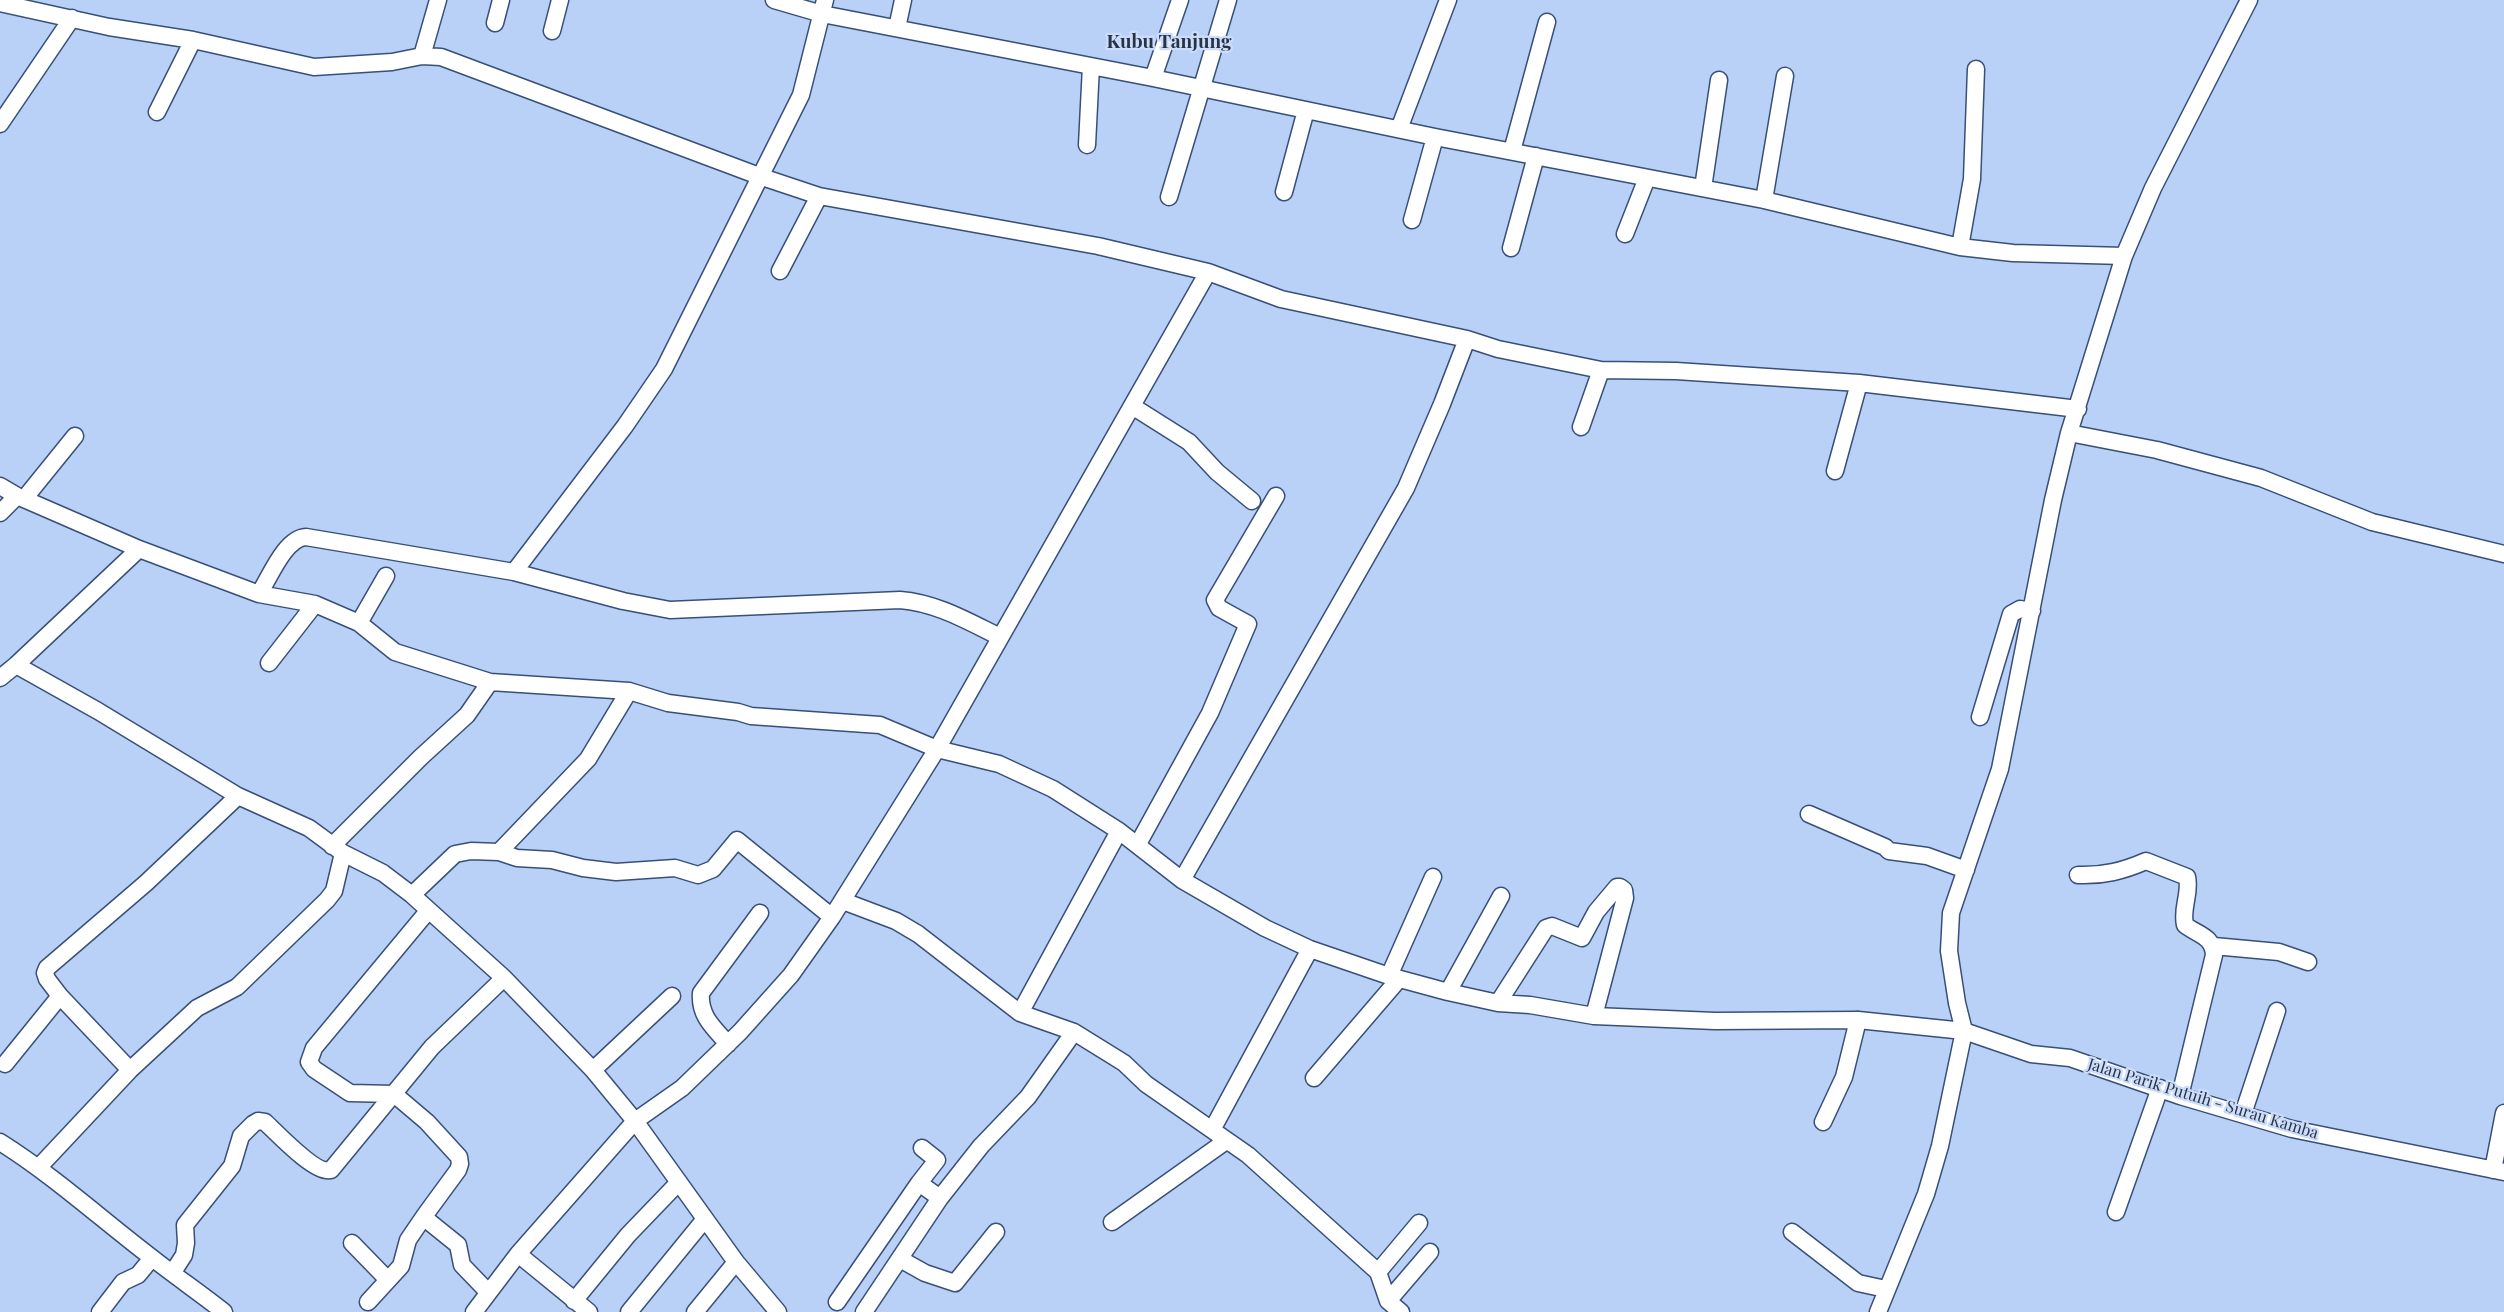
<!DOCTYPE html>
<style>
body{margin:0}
canvas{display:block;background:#b9d0f7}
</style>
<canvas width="2504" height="1312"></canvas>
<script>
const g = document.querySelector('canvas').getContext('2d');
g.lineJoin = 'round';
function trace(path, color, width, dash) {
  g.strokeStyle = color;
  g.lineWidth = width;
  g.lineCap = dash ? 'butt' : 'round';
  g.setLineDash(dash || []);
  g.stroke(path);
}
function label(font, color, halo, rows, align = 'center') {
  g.font = font + ' "Playfair Display",serif';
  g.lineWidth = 4.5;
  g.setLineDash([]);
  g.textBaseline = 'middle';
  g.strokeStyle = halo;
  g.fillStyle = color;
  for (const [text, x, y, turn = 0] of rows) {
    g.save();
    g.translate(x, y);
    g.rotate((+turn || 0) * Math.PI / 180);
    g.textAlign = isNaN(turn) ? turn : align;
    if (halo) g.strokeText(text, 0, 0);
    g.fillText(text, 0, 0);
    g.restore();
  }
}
const minor = new Path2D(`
 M 774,0 L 822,14 L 1153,78 L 1435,137 L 1764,200 L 1960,247 L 2013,253 L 2124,256
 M 0,3 L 109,27 L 193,40 L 314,67 L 392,62 L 422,56 L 441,57 L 759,176 L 819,196 L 1098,246 L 1208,272 L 1281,299 L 1467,339 L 1498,349 L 1601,370 L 1676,371 L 1859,383 L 2078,409
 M 495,23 L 501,0
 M 897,28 L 903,0
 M 552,31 L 560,0
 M 422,56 L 438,0
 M 1153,78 L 1180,0
 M 157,112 L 193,40
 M 0,124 L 72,18
 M 1399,129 L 1448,0
 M 1087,145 L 1091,66
 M 1512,151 L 1547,22
 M 1703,188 L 1719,80
 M 1284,192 L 1306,110
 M 1169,197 L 1228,0
 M 1764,200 L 1785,76
 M 1412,220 L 1435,137
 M 1625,234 L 1647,178
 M 1960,247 L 1972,179 L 1976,69
 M 1511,248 L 1536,156
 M 780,271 L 819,196
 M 1132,406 L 1189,442 L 1217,472 L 1252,501
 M 1581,427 L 1601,370
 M 2069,433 L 2157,450 L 2261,478 L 2372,522 L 2504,554
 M 1835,471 L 1859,383
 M 0,486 L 17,496 L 139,549 L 259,594 L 315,604 L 359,623 L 395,652 L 490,682 L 629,691 L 668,703 L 738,712 L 751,716 L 880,725 L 937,749 L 999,764 L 1053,789 L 1119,831 L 1182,880 L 1265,928 L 1310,949 L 1389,976 L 1448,992 L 1498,1003 L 1530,1005 L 1594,1016 L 1715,1021 L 1858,1020 L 1964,1031 L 2031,1054 L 2070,1058 L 2180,1096 L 2292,1129 L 2504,1172
 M 24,499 L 75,436
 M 0,513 L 17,496
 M 514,572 L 625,426 L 664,369 L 801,95 L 825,0
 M 259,594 C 270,577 285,538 306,537 L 514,572 L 623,601 L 670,610 L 900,600 C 937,603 967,621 1000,637
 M 359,623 L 386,576
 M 269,663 L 315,604
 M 16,665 L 98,711 L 238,796 L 309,828 L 343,853 L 383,873 L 412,895 L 504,978 L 593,1070 L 635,1121 L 736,1262 L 778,1312
 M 0,678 L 16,665 L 139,549
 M 1980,717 L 2011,614 L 2020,609 L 2032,611
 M 1809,814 L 1885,847 L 1889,851 L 1927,856 L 1966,870
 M 1138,844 L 1210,713 L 1248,624 L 1219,608 L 1215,600 L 1276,496
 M 332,846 L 421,757 L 467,715 L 490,682
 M 499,852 L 517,858 L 552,860 L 583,868 L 616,872 L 675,868 L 698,875 L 713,869 L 737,840 L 832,917
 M 2078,875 C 2103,876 2123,871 2146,861 L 2187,877 C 2191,893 2181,908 2185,925 C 2198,935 2213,936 2214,955 L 2180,1096
 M 1182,880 L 1406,488 L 1442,404 L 1467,339
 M 412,895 L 455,854 L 471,851 L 499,852 L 588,759 L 629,691
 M 843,901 L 896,921 L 918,934 L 1020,1013 L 1074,1032 L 1124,1063 L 1146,1084 L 1248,1155 L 1378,1272 L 1388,1301 L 1401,1312
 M 428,911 L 314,1048 L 309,1062 L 314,1069 L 350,1093 L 394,1094 L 427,1122 L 459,1157 L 460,1164 L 458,1170 L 425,1215 L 427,1220 L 458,1245 L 462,1265 L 488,1292
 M 2214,946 L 2279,952 L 2308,962
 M 1389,976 L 1433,877
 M 1448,992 L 1501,896
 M 1498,1003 L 1546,928 L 1552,926 L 1582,938 L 1596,912 L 1617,887 L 1620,887 L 1624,890 L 1625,898 L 1594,1016
 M 1020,1013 L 1119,831
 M 728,1044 C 714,1028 699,1016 701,993 L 760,913
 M 5,1064 L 60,996
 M 130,1070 L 60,996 L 47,979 L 45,973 L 47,968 L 146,883 L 238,796
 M 593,1070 L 672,996
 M 1314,1078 L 1399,979
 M 2243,1114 L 2277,1011
 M 1823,1122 L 1844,1077 L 1858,1020
 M 1212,1130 L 1310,949
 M 0,1142 C 54,1176 100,1218 151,1257 C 175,1276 200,1293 224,1312
 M 39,1167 L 130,1070 L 197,1008 L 237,987 L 327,900 L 334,891 L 343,853
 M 2493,1170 L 2504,1113
 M 919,1183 L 937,1160 L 922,1148
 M 2116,1212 L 2160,1088
 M 1112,1222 L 1226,1141
 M 1792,1232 L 1858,1283 L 1881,1288 L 1886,1292
 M 352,1243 L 388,1280
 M 518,1254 L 589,1312
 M 900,1259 L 925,1273 L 955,1283 L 996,1232
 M 173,1272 L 184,1255 L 186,1243 L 185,1225 L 232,1166 L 241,1136 L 253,1124 L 258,1121 L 265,1122 C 277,1133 316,1175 331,1170 L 432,1047 L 504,978
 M 1378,1272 L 1419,1223
 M 574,1301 L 628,1235 L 679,1182
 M 1388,1301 L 1430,1252
 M 368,1302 L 401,1266 L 408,1240 L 425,1215
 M 837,1302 L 919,1183 L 940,1198
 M 100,1312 L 123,1282 L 138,1275 L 152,1258
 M 474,1312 L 518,1254 L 635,1121 L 682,1088 L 740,1032 L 791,975 L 832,917 L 937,749 L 1208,272
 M 629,1312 L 705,1219
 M 695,1312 L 736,1262
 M 864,1312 L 940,1198 L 981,1146 L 1028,1097 L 1074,1032
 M 1878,1312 L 1926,1194 L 1940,1146 L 1964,1031 L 1957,1003 L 1949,951 L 1951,913 L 2000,769 L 2053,500 L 2069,433 L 2124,256 L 2153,188 L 2249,0`);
trace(minor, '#384f79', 19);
trace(minor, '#fff', 16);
label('16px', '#283346', '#ccddfb', [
 ["Jalan Parik Putuih - Surau Kamba",2203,1099,17]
]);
label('bold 19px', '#283346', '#ccddfb', [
 ["Kubu Tanjung",1169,42]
]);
</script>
